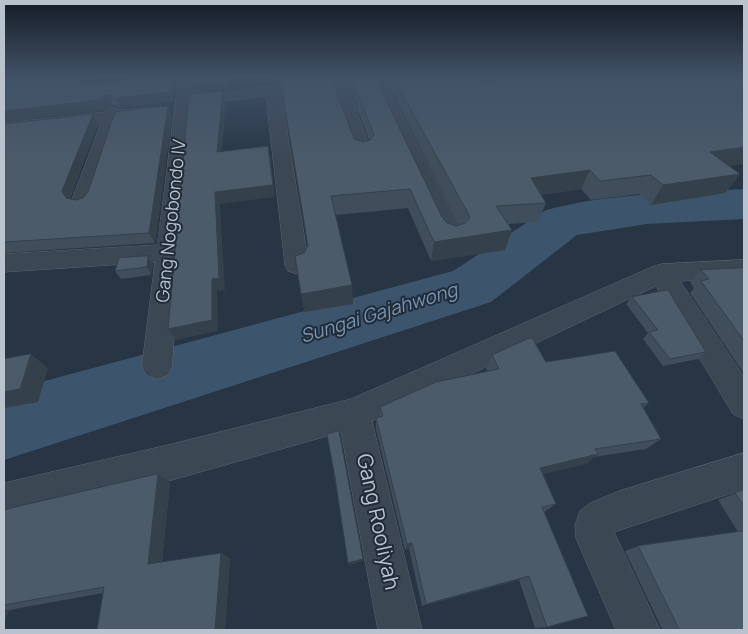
<!DOCTYPE html>
<style>
body{margin:0}
#map{position:relative;width:748px;height:634px;overflow:hidden;background:#273544;font-family:Manrope,sans-serif}
canvas{display:block}
.frame{position:absolute;inset:0;border:5px solid #b9c2cd;pointer-events:none}
</style>
<div id="map">
<canvas width="748" height="634"></canvas>
<div class="frame"></div>
</div>
<script>
const g = document.querySelector('canvas').getContext('2d');
g.lineJoin = 'round';
function fill(path, color) {
  g.fillStyle = color;
  g.fill(path, 'evenodd');
}
function trace(path, color, width, dash) {
  g.strokeStyle = color;
  g.lineWidth = width;
  g.lineCap = dash ? 'butt' : 'round';
  g.setLineDash(dash || []);
  g.stroke(path);
}
function label(font, color, halo, rows, align = 'center') {
  g.font = font + ' Manrope,sans-serif';
  g.lineWidth = 4;
  g.setLineDash([]);
  g.textBaseline = 'middle';
  g.strokeStyle = halo;
  g.fillStyle = color;
  for (const [text, x, y, turn = 0] of rows) {
    g.save();
    g.translate(x, y);
    g.rotate((+turn || 0) * Math.PI / 180);
    g.textAlign = isNaN(turn) ? turn : align;
    if (halo) g.strokeText(text, 0, 0);
    g.fillText(text, 0, 0);
    g.restore();
  }
}
fill(new Path2D(`
 M 744,189 L 744,219 L 647,224 L 577,235 L 491,302 L 4,460 L 4,392 L 453,271 L 546,210 C 610,193 678,193 744,189 Z`), '#3d546d');
const minor = new Path2D(`
 M 179,77 L 193,77 L 192,96 L 329,79 L 329,77 L 351,79 L 354,82 L 347,86 L 372,153 L 370,157 L 363,159 L 356,157 L 354,153 L 332,88 L 281,94 L 309,265 L 306,271 L 297,274 L 288,271 L 285,265 L 266,96 L 191,105 L 172,366 L 168,375 L 157,379 L 146,375 L 142,366 L 155,262 L 4,272 L 4,254 L 157,245 Z
 M 368,77 L 382,77 L 464,235 L 460,240 L 452,243 L 444,240 L 440,235 Z
 M 113,107 L 120,110 L 152,107 L 158,108 L 160,112 L 158,116 L 119,121 L 93,202 L 90,207 L 82,209 L 74,207 L 71,202 L 101,123 L 4,133 L 4,123 L 105,112 L 107,108 Z
 M 744,260 L 744,278 L 680,281 L 744,377 L 744,419 L 733,414 L 656,286 L 372,421 L 422,630 L 378,630 L 341,432 L 172,480 L 4,520 L 4,483 L 172,444 L 351,399 L 652,267 L 661,264 Z
 M 744,453 L 744,489 L 614,532 L 660,630 L 616,630 L 576,538 L 575,525 L 580,511 L 590,503 L 622,490 Z`);
trace(minor, '#5a6571', 1);
fill(minor, '#3c4754');
fill(new Path2D(`
 M 4,77 L 90,80 L 84,84 L 160,77 L 173,77 L 176,85 L 173,102 L 120,108 L 113,105 L 107,106 L 104,110 L 4,122 Z
 M 272,77 L 331,77 L 354,139 L 363,142 L 369,140 L 349,87 L 349,77 L 344,77 L 375,77 L 442,217 L 447,223 L 456,226 L 459,224 L 384,77 L 744,77 L 729,166 L 740,174 L 725,193 L 651,205 L 639,194 L 591,200 L 581,189 L 541,195 L 546,203 L 538,222 L 508,224 L 505,250 L 431,261 L 408,208 L 336,215 L 353,304 L 304,312 L 304,253 L 308,246 L 281,83 L 273,84 Z
 M 93,114 L 98,124 L 70,199 L 75,200 L 83,198 L 172,116 L 155,243 L 4,253 L 4,124 Z
 M 153,264 L 151,275 L 121,279 L 115,271 Z
 M 744,268 L 744,374 L 690,293 L 694,288 L 690,282 L 701,270 Z
 M 632,297 L 706,352 L 698,359 L 663,366 L 643,339 L 648,333 L 626,304 Z
 M 492,355 L 546,362 L 649,403 L 643,408 L 661,439 L 646,449 L 594,457 L 586,464 L 543,474 L 556,504 L 544,512 L 547,627 L 535,628 L 519,580 L 422,606 L 409,549 L 405,550 L 376,429 L 376,418 L 380,417 L 380,407 L 488,371 L 486,369 Z
 M 170,483 L 162,562 L 230,558 L 225,630 L 97,630 L 103,593 L 9,610 L 4,622 L 4,510 Z
 M 744,490 L 744,630 L 661,630 L 662,629 L 625,551 L 638,546 L 738,532 L 718,500 Z`), '#404e5b');
fill(new Path2D(`
 M 75,77 L 132,77 L 90,80 L 80,87 Z
 M 173,77 L 176,85 L 173,102 L 120,108 L 116,98 Z
 M 225,77 L 228,77 L 227,89 L 194,93 L 191,83 Z
 M 272,77 L 328,77 L 273,84 Z
 M 223,91 L 226,103 L 221,164 L 217,152 Z
 M 108,95 L 113,105 L 107,106 L 104,110 L 4,122 L 4,111 Z
 M 168,106 L 172,116 L 155,243 L 149,233 Z
 M 93,114 L 98,124 L 69,201 L 66,198 L 62,191 Z
 M 268,146 L 271,158 L 275,197 L 220,204 L 225,290 L 217,291 L 218,331 L 176,340 L 168,329 L 215,192 Z
 M 744,147 L 744,164 L 697,171 L 710,152 Z
 M 590,170 L 581,189 L 524,197 L 531,178 Z
 M 740,174 L 725,193 L 651,205 L 663,185 Z
 M 512,230 L 505,250 L 431,261 L 434,242 Z
 M 148,256 L 153,264 L 151,275 L 147,267 Z
 M 352,285 L 353,304 L 304,312 L 301,294 Z
 M 31,354 L 48,368 L 38,402 L 4,408 L 4,392 Z
 M 598,454 L 586,464 L 530,477 L 540,468 Z
 M 158,474 L 170,483 L 161,568 L 148,564 Z
 M 412,543 L 409,549 L 405,550 L 407,544 Z
 M 221,553 L 230,558 L 225,630 L 215,630 Z
 M 363,559 L 363,561 L 349,565 L 348,563 Z
 M 529,576 L 519,580 L 422,606 L 426,604 Z
 M 4,609 L 9,610 L 4,622 Z`), '#34404a');
const building = new Path2D(`
 M 4,77 L 76,77 L 75,77 L 79,82 L 85,84 L 160,77 L 172,77 L 170,92 L 116,98 L 108,95 L 102,96 L 99,100 L 4,111 Z
 M 191,77 L 225,77 L 224,79 L 191,83 Z
 M 293,77 L 331,77 L 354,139 L 363,142 L 370,140 L 374,134 L 351,77 L 375,77 L 442,217 L 447,223 L 456,226 L 465,223 L 470,217 L 393,77 L 478,77 L 483,83 L 493,83 L 496,80 L 494,77 L 744,77 L 744,147 L 710,152 L 740,174 L 663,185 L 651,175 L 600,181 L 590,170 L 531,178 L 546,203 L 496,206 L 512,230 L 434,242 L 410,189 L 331,196 L 352,285 L 301,294 L 295,256 L 304,253 L 308,246 L 280,78 Z
 M 223,91 L 217,152 L 268,146 L 273,185 L 215,192 L 219,278 L 212,279 L 212,320 L 168,329 L 189,95 Z
 M 168,106 L 149,233 L 4,242 L 4,124 L 93,114 L 62,191 L 66,198 L 75,200 L 83,198 L 88,192 L 115,112 Z
 M 148,256 L 147,267 L 115,271 L 119,258 Z
 M 744,268 L 744,341 L 701,281 L 709,279 L 701,270 Z
 M 668,290 L 706,352 L 670,359 L 649,332 L 658,330 L 632,297 Z
 M 532,338 L 546,362 L 615,351 L 649,403 L 641,404 L 661,439 L 595,449 L 598,454 L 540,468 L 556,504 L 542,507 L 588,616 L 547,627 L 529,576 L 426,604 L 412,543 L 407,544 L 376,418 L 383,416 L 380,407 L 436,382 L 499,369 L 492,355 L 527,339 Z
 M 31,354 L 20,389 L 4,392 L 4,359 Z
 M 339,431 L 363,559 L 348,563 L 335,478 L 327,434 Z
 M 158,474 L 148,564 L 221,553 L 215,630 L 97,630 L 104,587 L 4,605 L 4,510 Z
 M 744,490 L 744,506 L 735,493 Z
 M 744,531 L 744,630 L 678,630 L 679,629 L 638,546 Z`);
fill(building, '#4b5b6a');
trace(building, '#34404a', 1);
const sky = g.createLinearGradient(0, 0, 0, 165);
sky.addColorStop(0, '#151d25');
sky.addColorStop(0.47, '#415167');
sky.addColorStop(1, '#41516700');
g.fillStyle = sky;
g.fillRect(0, 0, 748, 165);
label('18px', '#b9c2cd', '#202c39', [
 ["Gang Nogobondo IV",172,221,-84]
]);
label('italic 19px', '#7995b0', '#202c39', [
 ["Sungai Gajahwong",379,314,-17]
]);
label('21px', '#b9c2cd', '#202c39', [
 ["Gang Rooliyah",377,522,78]
]);
</script>
